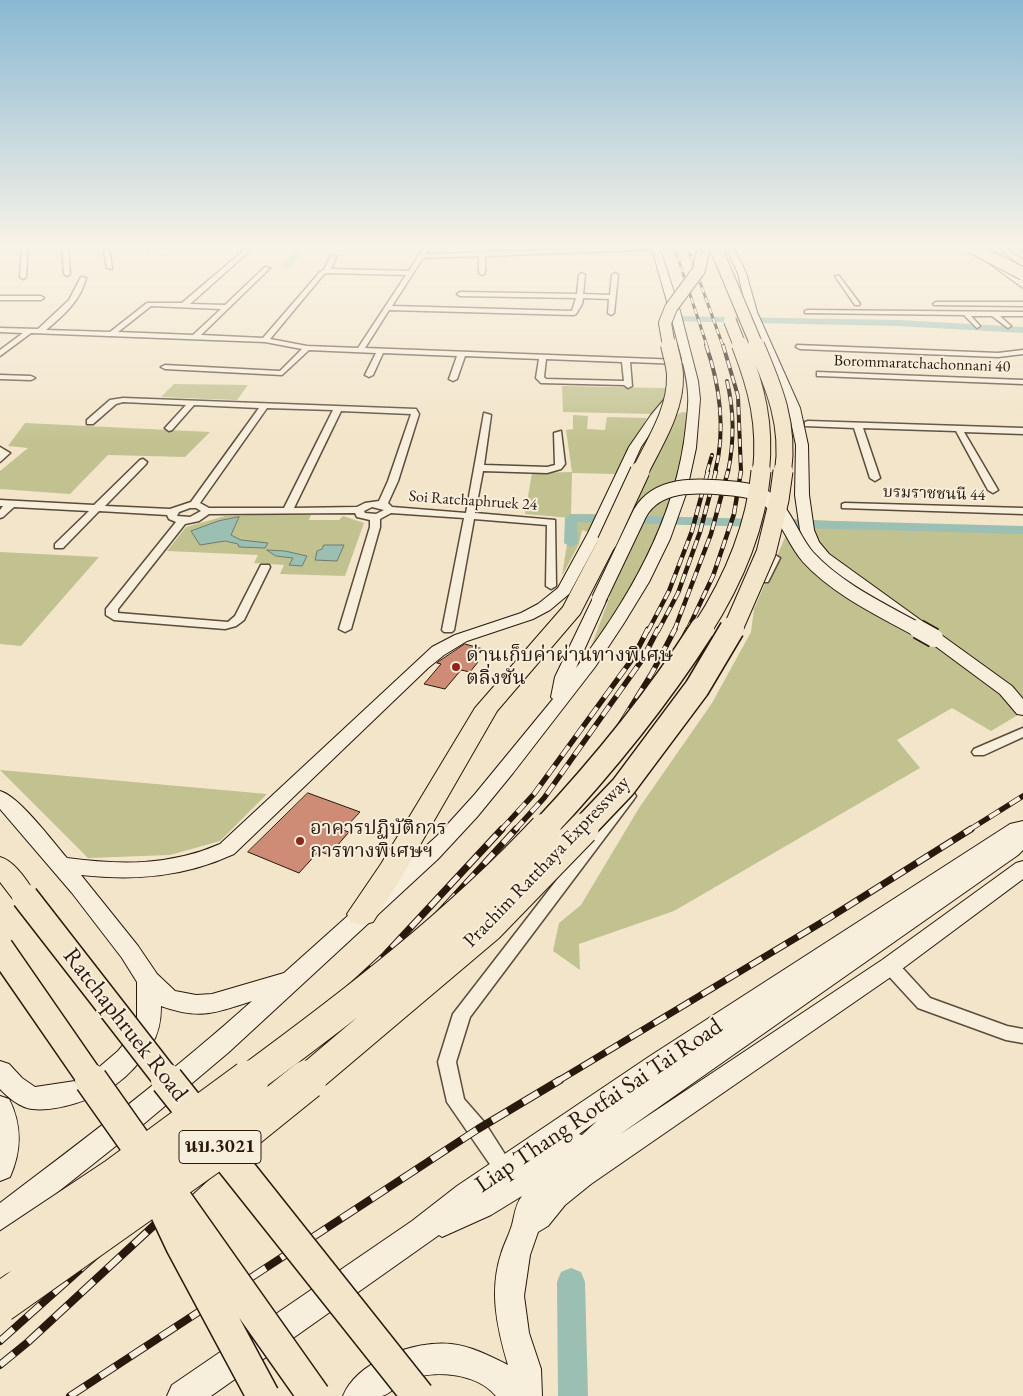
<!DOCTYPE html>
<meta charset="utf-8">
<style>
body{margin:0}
canvas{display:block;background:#f2e5c9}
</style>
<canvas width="1023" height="1396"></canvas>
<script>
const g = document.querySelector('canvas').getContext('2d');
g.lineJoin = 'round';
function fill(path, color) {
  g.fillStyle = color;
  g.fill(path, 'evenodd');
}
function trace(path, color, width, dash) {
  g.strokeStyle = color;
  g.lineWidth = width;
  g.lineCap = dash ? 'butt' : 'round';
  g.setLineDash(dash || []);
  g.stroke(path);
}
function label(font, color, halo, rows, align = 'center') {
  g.font = font + ' "EB Garamond","Noto Serif Thai",serif';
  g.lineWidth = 4;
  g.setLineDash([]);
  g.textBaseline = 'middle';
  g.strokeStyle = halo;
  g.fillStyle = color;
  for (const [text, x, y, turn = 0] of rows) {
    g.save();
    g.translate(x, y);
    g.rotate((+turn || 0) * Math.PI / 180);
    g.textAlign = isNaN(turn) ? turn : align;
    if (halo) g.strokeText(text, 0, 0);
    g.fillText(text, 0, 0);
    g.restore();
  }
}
fill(new Path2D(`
 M 174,384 L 248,385 L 237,400 L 161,397 Z
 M 562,386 L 666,388 L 669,391 L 664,401 L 654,414 L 563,412 Z
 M 682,412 L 690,413 C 686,434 684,457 678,477 C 660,538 629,596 591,647 L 610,596 L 594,594 L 618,543 L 582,530 L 579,544 L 562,576 L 571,518 L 525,514 L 532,473 L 572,472 L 566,430 L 573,429 L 573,415 L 588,416 L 587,429 L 605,430 L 607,417 L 647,418 L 615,474 L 572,473 L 571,514 L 609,514 L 671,418 Z
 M 25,423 L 210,432 L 185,457 L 108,455 L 70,494 L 0,489 L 0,471 L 28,448 L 8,446 Z
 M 280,514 L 311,515 L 309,520 L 339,520 L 343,516 L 364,523 L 345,576 L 280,574 L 284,565 L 254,563 L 258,555 L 167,551 L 186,527 L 225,516 Z
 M 793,519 L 1023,530 L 1023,712 L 991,731 L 952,708 L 897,740 L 920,768 L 674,911 L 579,944 L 580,970 L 553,951 L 559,923 L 581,905 L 639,808 L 712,703 L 751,632 L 754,609 Z
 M 0,552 L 99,557 L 21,646 L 0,644 Z
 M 0,770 L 267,794 L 220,841 L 170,855 L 88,858 Z`), '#c2c291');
const water = new Path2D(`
 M 239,517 L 231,535 L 241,540 L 268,543 L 265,548 L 239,547 L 238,544 L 225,541 L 200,545 L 191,531 L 218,521 Z
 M 324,545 L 344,545 L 337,561 L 315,560 L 317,551 L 322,549 Z
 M 267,550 L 285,551 L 307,556 L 302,566 L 289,565 L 293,558 L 276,556 Z`);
fill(water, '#9bbfb3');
trace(water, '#6d7c70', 1);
fill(new Path2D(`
 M 292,246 L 300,246 L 300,255 L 290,267 L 284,267 L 283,265 L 292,255 Z
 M 670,316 L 899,320 L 1023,327 L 1023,333 L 899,326 L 667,321 L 666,319 Z
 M 571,514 L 1023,526 L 1023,534 L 577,522 L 578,543 L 571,547 L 564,543 L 565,518 Z
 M 571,1268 L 581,1272 L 585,1282 L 588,1396 L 558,1396 L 557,1282 L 561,1272 Z`), '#9bbfb3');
const building = new Path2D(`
 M 465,644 L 483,649 L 473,661 L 478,662 L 470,672 L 461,670 L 445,689 L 424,684 L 441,664 L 437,663 Z
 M 308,793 L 360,812 L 343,830 L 349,832 L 329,855 L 319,851 L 299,873 L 248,852 Z`);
fill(building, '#ce8c76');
trace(building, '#29180c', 1);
const street = new Path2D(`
 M 22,246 L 28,246 L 26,277 L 23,279 L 20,277 Z
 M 62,246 L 68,246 L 70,274 L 67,276 L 64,274 Z
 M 103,246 L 109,246 L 112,269 L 107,268 Z
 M 145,246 L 167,246 L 147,249 Z
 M 249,246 L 255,246 L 190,304 L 225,305 L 265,267 L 270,268 L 201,335 L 263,338 L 320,272 L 324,270 L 330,257 L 333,255 L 336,257 L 331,269 L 409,271 L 425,246 L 431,246 L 426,254 L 645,247 L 647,250 L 485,256 L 485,273 L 482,275 L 479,273 L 479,256 L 423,258 L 392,306 L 572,311 L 576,298 L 460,296 L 457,294 L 460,292 L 577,294 L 579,275 L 582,273 L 585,275 L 583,294 L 610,295 L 612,275 L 615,273 L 618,275 L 614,313 L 611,315 L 608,313 L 609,299 L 583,298 L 582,304 L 576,314 L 574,315 L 389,310 L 365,348 L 681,360 L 685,362 L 681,364 L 630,362 L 632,386 L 628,388 L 624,385 L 541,383 L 536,378 L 539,359 L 465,356 L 457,379 L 453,381 L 449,379 L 457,356 L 383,353 L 373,375 L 369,377 L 365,375 L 376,353 L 309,350 L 282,375 L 165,369 L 161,367 L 165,365 L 280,371 L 302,349 L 265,342 L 31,333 L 0,356 L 0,350 L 23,333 L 0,332 L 0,328 L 38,329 L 69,300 L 81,277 L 86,278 C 80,301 64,315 46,330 L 110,332 L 147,303 L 182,303 ZM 328,273 L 406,275 L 358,348 L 307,346 L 270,339 L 324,274 ZM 151,306 L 221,309 L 193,335 L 118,332 ZM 546,359 L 622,362 L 624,381 L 546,379 L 544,377 Z
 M 835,276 L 839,276 L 860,304 L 859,305 L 855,305 Z
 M 0,296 L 41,296 L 44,298 L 41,300 L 0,300 Z
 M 936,302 L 1023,302 L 1023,306 L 934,305 L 933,304 Z
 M 807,310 L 1023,312 L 1023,316 L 1000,316 L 1011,326 L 1008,328 L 992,316 L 971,316 L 980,326 L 977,328 L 964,315 L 805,313 L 805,311 Z
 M 797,345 L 998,353 L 1023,350 L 1023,354 L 998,357 L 800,349 L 796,347 Z
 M 817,372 L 1023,380 L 1023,384 L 820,376 L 817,376 Z
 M 0,375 L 31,376 L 35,378 L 31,380 L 0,379 Z
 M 123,398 L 416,409 L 419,414 L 398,481 L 388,503 L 392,507 L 466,513 L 484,413 L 491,415 L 484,465 L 547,467 L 555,465 L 554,433 L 561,431 L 565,464 L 561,469 L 547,473 L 483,471 L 475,513 L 555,520 L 556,586 L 551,589 L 546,586 L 547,525 L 474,519 L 454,630 L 452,632 L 444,632 L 442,630 L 464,518 L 391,513 L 380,519 L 380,527 L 351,629 L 345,632 L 339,629 L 370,527 L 370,520 L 357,517 L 355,513 L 209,514 L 199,521 L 185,524 L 118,609 L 118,613 L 228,622 L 235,616 L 261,565 L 269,565 L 270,567 L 244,620 L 236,626 L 225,629 L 114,620 L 106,615 L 106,609 L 176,522 L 169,519 L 167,515 L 99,511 L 63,548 L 55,548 L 55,544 L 89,511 L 14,507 L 3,517 L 0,518 L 0,510 L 3,506 L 0,506 L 0,500 L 94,505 L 140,460 L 143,459 L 147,462 L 146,464 L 105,506 L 170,509 L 191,502 L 259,408 L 194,405 L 172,430 L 169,431 L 165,428 L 186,405 L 123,402 L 116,404 L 93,424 L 87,424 L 87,420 L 110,400 ZM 267,408 L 333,410 L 284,508 L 209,508 L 200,503 ZM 341,411 L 411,414 L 388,481 L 379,501 L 365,503 L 357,507 L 294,508 ZM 372,507 L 384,510 L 376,514 L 365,513 L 364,511 ZM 190,508 L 196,508 L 201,511 L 190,517 L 177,516 L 179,512 Z
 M 808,421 L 1023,428 L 1023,434 L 964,432 L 998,490 L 993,493 L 988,490 L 956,431 L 863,428 L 880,478 L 875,481 L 870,478 L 854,428 L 805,426 L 805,422 Z
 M 0,447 L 10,453 L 0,462 Z
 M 845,503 L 1023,508 L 1023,514 L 842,508 L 842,504 Z
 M 775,555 L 780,558 L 768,582 L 760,582 L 759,580 L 770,558 Z
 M 1023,728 L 1023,737 L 984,755 L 974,755 L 972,752 L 974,749 Z
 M 629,791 L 634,793 L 636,796 L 634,799 L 470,1017 L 456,1062 L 464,1099 L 485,1123 L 515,1170 L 512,1176 L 505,1179 L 498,1176 L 447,1102 L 438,1062 L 453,1014 L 624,793 Z
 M 890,960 L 896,961 L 930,998 L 1007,1026 L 1023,1029 L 1023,1043 L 1006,1040 L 918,1008 L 884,971 L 882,966 L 884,961 Z`);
const secondary = new Path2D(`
 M 651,246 L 659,246 L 680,311 L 698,381 L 700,399 L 696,448 L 686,494 L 670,539 L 649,582 L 624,623 L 595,667 L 513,773 L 477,817 L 438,859 L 229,1052 L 146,1122 L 10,1230 L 0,1234 L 0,1203 C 86,1138 172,1073 252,1001 C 215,1013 200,1020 161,1006 C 161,1020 159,1033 151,1046 C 142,1060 129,1075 115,1085 C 95,1099 57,1112 32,1109 C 21,1108 7,1097 0,1089 L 0,1061 L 9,1064 L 22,1078 L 35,1087 L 75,1081 L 97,1069 L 118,1051 L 133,1033 L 137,1022 L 137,982 L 122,958 L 72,893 L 0,809 L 0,791 C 19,796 53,842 67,858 C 120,865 170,866 220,844 L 432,647 L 455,635 L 521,613 L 538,604 L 558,588 L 588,533 L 629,447 L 651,415 L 672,390 L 680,390 L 682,392 L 660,419 L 641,447 L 602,533 L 569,594 L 550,610 L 533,619 L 467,641 L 444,655 L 428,668 L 234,854 C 184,877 135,881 81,875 L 138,946 L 157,974 L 175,991 L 196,995 L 212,994 L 284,973 L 437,836 L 475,794 L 553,699 L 551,697 L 555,677 L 594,596 L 604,596 L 607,599 L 576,668 C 630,598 677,516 686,426 C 687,415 689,404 688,393 C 687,377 683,363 679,348 C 671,314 661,280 651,246 Z
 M 725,246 L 733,246 L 746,273 L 757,312 L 800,408 L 808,445 L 809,495 L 814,530 L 819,542 L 829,554 L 1012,686 L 1023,699 L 1023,715 L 1017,714 L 1000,694 L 819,560 L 805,543 L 800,530 L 795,495 L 796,445 L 788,408 L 747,312 L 738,273 Z
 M 1004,246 L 1013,246 L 1023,252 L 1023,258 Z
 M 983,255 L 989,255 L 1023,281 L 1023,288 L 983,259 Z
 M 1023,821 L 1023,850 L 1018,855 L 619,1135 L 882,960 L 1016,863 L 1023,861 L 1023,879 L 898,972 L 591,1184 L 565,1205 L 548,1226 L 538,1232 L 530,1255 L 524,1296 L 529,1333 L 541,1369 L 542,1396 L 496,1396 C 476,1372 432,1369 405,1381 C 397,1385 390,1394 382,1396 C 373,1396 353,1396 343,1396 C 357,1361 415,1340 451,1344 C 471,1346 490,1356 508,1365 C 497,1328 489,1291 501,1254 C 504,1244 509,1235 512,1225 C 515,1214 515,1205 522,1196 L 491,1215 L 442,1237 L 439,1235 L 211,1396 L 167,1396 L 172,1385 L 412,1221 L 457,1186 L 650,1056 L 1010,824 ZM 597,1121 L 582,1135 L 579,1134 Z
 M 0,1096 L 9,1099 C 22,1125 22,1150 10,1177 L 0,1181 Z`);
const primary = new Path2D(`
 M 983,246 L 993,246 L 1023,268 L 1023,273 L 1018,273 Z
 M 0,857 C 15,861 29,883 37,897 L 34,903 L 25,906 L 16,903 L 0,882 Z`);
const highway = new Path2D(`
 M 607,536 L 614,538 L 617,542 L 580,614 L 497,711 L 401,878 L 373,922 L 362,925 L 351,922 L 347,914 L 381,864 L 475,708 L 563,607 L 597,542 L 600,538 Z`);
trace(street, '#5b4b3b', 3);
trace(secondary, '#29180c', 2);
trace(primary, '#29180c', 2);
trace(highway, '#29180c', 2);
fill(street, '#f7eedc');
fill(secondary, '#f7eedc');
fill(primary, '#f2e5c9');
fill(highway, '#f2e5c9');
const railFar5 = new Path2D(`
 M 674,246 L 707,346
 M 687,246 L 723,346`);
const railFar4 = new Path2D(`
 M 706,345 C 720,385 726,431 715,472
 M 723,345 L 738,396 L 741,472
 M 727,381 C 734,410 734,443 728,472
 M 707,472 L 712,455`);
const railFar3 = new Path2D(`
 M 648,631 L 669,591 L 692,531 L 708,471
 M 658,631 L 678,593 L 700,532 L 716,471
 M 674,631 L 711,534 L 728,471
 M 687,631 L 713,576 L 734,514 L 741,471`);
const railFar2 = new Path2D(`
 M 501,830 L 534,794 L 633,658 L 648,629
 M 515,830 L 544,798 L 642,660 L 658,629
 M 532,830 L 615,733 L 652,673 L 675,629
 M 553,830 C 602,766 653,702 688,629
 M 969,830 L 1023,796`);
const railFar1 = new Path2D(`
 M 248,1081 L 385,955 L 502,829
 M 266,1081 L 395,961 L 516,829
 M 291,1081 L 333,1043 L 448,929 L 533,829
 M 310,1081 L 408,988 L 530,860 L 554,829
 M 558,1081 L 829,918 L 971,829`);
const rail = new Path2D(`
 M 0,1288 L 198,1127 L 250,1080
 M 0,1307 L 208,1135 L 268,1080
 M 0,1341 L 292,1080
 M 0,1365 L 28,1342 L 311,1080
 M 70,1396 L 478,1129 L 560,1080`);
trace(railFar5, '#29180c', 3);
trace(railFar4, '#29180c', 4);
trace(railFar3, '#29180c', 4.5);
trace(railFar2, '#29180c', 5.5);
trace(railFar1, '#29180c', 7);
trace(rail, '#29180c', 8);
trace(railFar5, '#f7eedc', 2, [5.5]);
trace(railFar4, '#f7eedc', 2.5, [8]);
trace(railFar3, '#f7eedc', 3, [9]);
trace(railFar2, '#f7eedc', 4, [12]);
trace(railFar1, '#f7eedc', 5, [14]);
trace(rail, '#f7eedc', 6, [18]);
const secondaryBridgeFar1 = new Path2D(`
 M 599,599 L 640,513 C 657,483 696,485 726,488 C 738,489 752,490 763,496 C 786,510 791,538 808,557 C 837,589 882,610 920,631`);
const secondaryBridge = new Path2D(`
 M 918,629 L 934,638`);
const primaryBridgeFar1 = new Path2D(`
 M 25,897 L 168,1081
 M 0,948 L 92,1081`);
const primaryBridge = new Path2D(`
 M 91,1080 L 314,1396
 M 167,1080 L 418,1396
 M 157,1192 L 182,1245 L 263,1396`);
const highwayBridgeFar5 = new Path2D(`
 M 715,246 L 757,346
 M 970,246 L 1023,274
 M 730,321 L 740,346
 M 669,346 L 665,323 L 671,308 L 699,270 L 703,251`);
const highwayBridgeFar4 = new Path2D(`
 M 740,345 C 757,389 766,424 761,472
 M 756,345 C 774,387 790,425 783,472
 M 640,472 C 654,443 676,410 675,376 C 675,366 671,355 669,345`);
const highwayBridgeFar3 = new Path2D(`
 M 607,542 L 640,471
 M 701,631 C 732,583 756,528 761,471
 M 732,631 L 766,553 L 779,500 L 783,471`);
const highwayBridgeFar2 = new Path2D(`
 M 543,830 C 602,767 656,701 702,629
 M 582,830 L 623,787 L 697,688 L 732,629`);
const highwayBridgeFar1 = new Path2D(`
 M 247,1081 C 352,1004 456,924 545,829
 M 306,1081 L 488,927 L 583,829`);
const highwayBridge = new Path2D(`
 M 0,1255 L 117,1177 L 249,1080
 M 0,1303 L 250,1126 L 307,1080`);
trace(secondaryBridgeFar1, '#29180c', 16, []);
trace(secondaryBridge, '#29180c', 21, []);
trace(primaryBridgeFar1, '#29180c', 29, []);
trace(primaryBridge, '#29180c', 35, []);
trace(highwayBridgeFar5, '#29180c', 14, []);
trace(highwayBridgeFar4, '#29180c', 18, []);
trace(highwayBridgeFar3, '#29180c', 21, []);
trace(highwayBridgeFar2, '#29180c', 27, []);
trace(highwayBridgeFar1, '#29180c', 33, []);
trace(highwayBridge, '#29180c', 41, []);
trace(secondaryBridgeFar1, '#f7eedc', 14);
trace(secondaryBridge, '#f7eedc', 18);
trace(primaryBridgeFar1, '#f2e5c9', 26);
trace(primaryBridge, '#f2e5c9', 32);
trace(highwayBridgeFar5, '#f2e5c9', 12);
trace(highwayBridgeFar4, '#f2e5c9', 16);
trace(highwayBridgeFar3, '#f2e5c9', 19);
trace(highwayBridgeFar2, '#f2e5c9', 24);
trace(highwayBridgeFar1, '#f2e5c9', 31);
trace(highwayBridge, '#f2e5c9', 39);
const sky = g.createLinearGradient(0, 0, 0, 441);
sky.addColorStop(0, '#89b8d3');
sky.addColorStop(0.56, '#f9f3e7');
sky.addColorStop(1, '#f9f3e700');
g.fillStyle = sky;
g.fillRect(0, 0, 1023, 441);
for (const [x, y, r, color] of [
 [456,667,5,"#8f2418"],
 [300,841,5,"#8f2418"]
]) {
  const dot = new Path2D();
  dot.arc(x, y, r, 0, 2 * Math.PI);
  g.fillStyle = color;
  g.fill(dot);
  trace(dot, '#f7eedc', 2);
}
label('16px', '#29180c', '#f7eedc', [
 ["Borommaratchachonnani 40",922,364,2],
 ["บรมราชชนนี 44",934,494,2],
 ["Soi Ratchaphruek 24",473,501,4]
]);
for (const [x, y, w] of [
 [220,1147,82]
]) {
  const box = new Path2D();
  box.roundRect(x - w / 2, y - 16.5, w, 33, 4);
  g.fillStyle = '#f7eedc';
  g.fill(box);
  trace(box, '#29180c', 1);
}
label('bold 19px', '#29180c', null, [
 ["นบ.3021",220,1147]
]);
label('20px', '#29180c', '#f7eedc', [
 ["ด่านเก็บค่าผ่านทางพิเศษ",466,656],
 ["ตลิ่งชัน",466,679],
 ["อาคารปฏิบัติการ",310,829],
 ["การทางพิเศษฯ",310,852]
], 'left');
label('20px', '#29180c', '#f7eedc', [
 ["Prachim Ratthaya Expressway",547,862,-46]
]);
label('24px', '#29180c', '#f7eedc', [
 ["Ratchaphruek Road",125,1025,52],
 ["Liap Thang Rotfai Sai Tai Road",599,1106,-34]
]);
</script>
